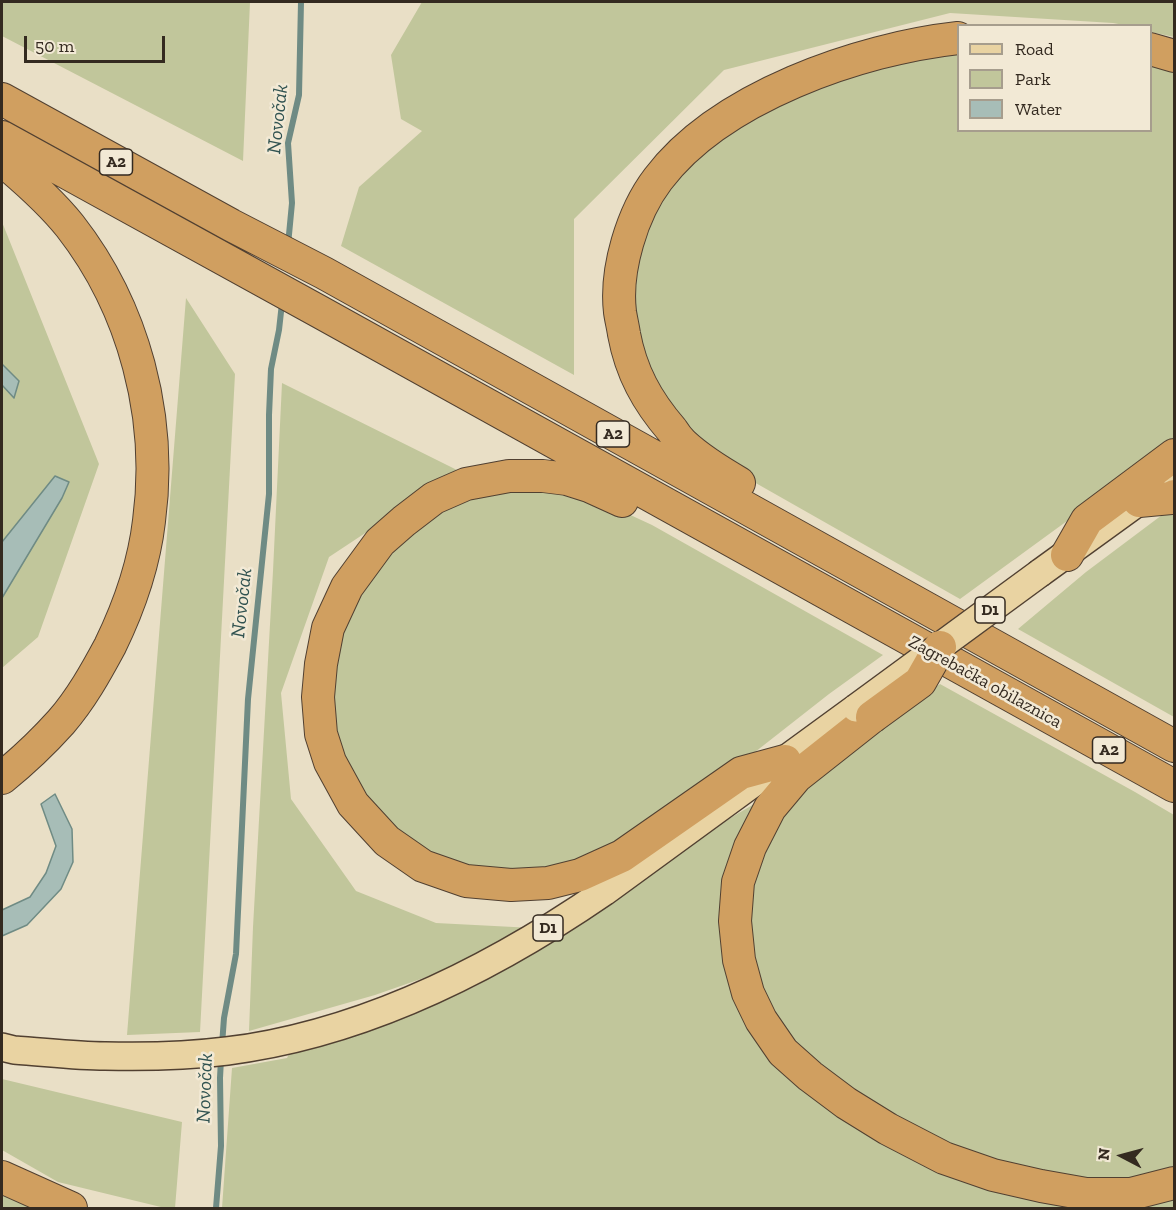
<!DOCTYPE html>
<meta charset="utf-8">
<style>
body{margin:0}
#map{position:relative;width:1176px;height:1210px;overflow:hidden;background:#e9dfc6;font-family:"Zilla Slab",serif}
canvas{display:block}
.frame{position:absolute;inset:0;border:3px solid #342a20;pointer-events:none}
.legend{position:absolute;left:957px;top:24px;width:195px;height:108px;box-sizing:border-box;background:#f2e9d5;border:2px solid #a69d8d;margin:0;padding:8px 10px;list-style:none;font-size:18px;color:#342a20}
.legend li{display:flex;align-items:center;gap:12px;height:30px}
.legend b{width:30px;border:2px solid #a69d8d}
.north{position:absolute;left:1092px;top:1126px;width:60px;height:60px;-webkit-text-stroke:4px #f2e9d5;paint-order:stroke;rotate:276deg;font-size:16px;font-weight:700;line-height:24px;text-align:center;color:#342a20}
.north::after{content:'';display:block;margin:auto;width:21px;height:27px;background:#342a20;clip-path:polygon(50% 0,100% 100%,50% 72%,0 100%)}
.scale{position:absolute;left:24px;top:36px;width:141px;height:27px;box-sizing:border-box;border:3px solid #342a20;border-top:0;padding-left:8px;font-size:18px;line-height:21px;white-space:nowrap;color:#342a20;-webkit-text-stroke:4px #f2e9d5;paint-order:stroke}
</style>
<div id="map">
<canvas width="1176" height="1210"></canvas>
<div class="frame"></div>
<ul class="legend">
<li><b style="height:8px;background:#e9d3a2"></b>Road</li>
<li><b style="height:16px;background:#c1c69b"></b>Park</li>
<li><b style="height:16px;background:#a7bdb7"></b>Water</li>
</ul>
<div class="north">N</div>
<div class="scale">50 m</div>
</div>
<script>
const g = document.querySelector('canvas').getContext('2d');
g.lineJoin = 'round';
function fill(path, color) {
  g.fillStyle = color;
  g.fill(path, 'evenodd');
}
function trace(path, color, width, dash) {
  g.strokeStyle = color;
  g.lineWidth = width;
  g.lineCap = dash ? 'butt' : 'round';
  g.setLineDash(dash || []);
  g.stroke(path);
}
function label(font, color, halo, rows, align = 'center') {
  g.font = font + ' "Zilla Slab",serif';
  g.lineWidth = 5;
  g.setLineDash([]);
  g.textBaseline = 'middle';
  g.strokeStyle = halo;
  g.fillStyle = color;
  for (const [text, x, y, turn = 0] of rows) {
    g.save();
    g.translate(x, y);
    g.rotate((+turn || 0) * Math.PI / 180);
    g.textAlign = isNaN(turn) ? turn : align;
    if (halo) g.strokeText(text, 0, 0);
    g.fillText(text, 0, 0);
    g.restore();
  }
}
fill(new Path2D(`
 M 2,2 L 250,2 L 243,161 L 2,36 Z
 M 422,2 L 1174,2 L 1174,37 L 1151,32 L 1150,26 L 1124,25 L 1113,23 L 950,13 L 724,70 L 574,219 L 574,375 L 341,246 L 359,187 L 422,131 L 401,119 L 391,55 Z
 M 958,51 L 958,130 L 1150,130 L 1151,60 L 1174,69 L 1174,443 L 960,599 L 724,465 L 663,402 L 633,328 L 632,279 L 645,228 L 672,182 L 714,143 L 767,111 L 854,74 Z
 M 2,222 L 99,464 L 38,637 L 2,668 Z
 M 186,298 L 235,374 L 200,1032 L 127,1035 Z
 M 282,383 L 459,471 L 329,557 L 281,693 L 291,799 L 356,891 L 436,923 L 533,928 L 472,961 L 375,995 L 249,1031 L 253,927 L 273,571 Z
 M 526,486 L 598,500 L 652,525 L 883,655 L 829,694 L 727,774 L 641,832 L 556,868 L 514,874 L 471,869 L 429,856 L 400,837 L 369,805 L 346,769 L 333,722 L 331,681 L 342,633 L 361,589 L 388,553 L 418,526 L 447,509 L 486,493 Z
 M 1174,506 L 1174,717 L 1018,629 L 1086,572 Z
 M 940,684 L 1135,792 L 1174,815 L 1174,1168 L 1153,1178 L 1067,1181 L 978,1158 L 883,1113 L 805,1055 L 783,1029 L 763,996 L 750,955 L 749,905 L 754,864 L 773,829 L 805,785 L 861,738 Z
 M 761,800 L 733,859 L 743,1010 L 891,1145 L 1174,1197 L 1174,1208 L 222,1208 L 232,1068 L 287,1058 L 290,1052 L 414,1012 L 474,987 L 535,952 L 620,896 L 720,824 Z
 M 2,1079 L 182,1122 L 175,1208 L 165,1208 L 58,1182 L 2,1150 Z
 M 2,1189 L 44,1208 L 2,1208 Z`), '#c1c69b');
const water = new Path2D(`
 M 2,364 L 19,381 L 14,398 L 2,385 Z
 M 55,476 L 69,482 L 62,498 L 2,598 L 2,542 Z
 M 55,794 L 72,829 L 73,862 L 61,889 L 27,925 L 2,936 L 2,910 L 30,897 L 46,873 L 56,846 L 41,804 Z`);
fill(water, '#a7bdb7');
trace(water, '#6f8b84', 1.5);
trace(new Path2D(`
 M 288,245 L 292,203 L 288,143 L 299,95 L 301,2
 M 222,1045 L 224,1018 L 236,954 L 248,699 L 269,494 L 269,415 L 271,369 L 279,330 L 282,303
 M 216,1208 L 221,1146 L 220,1078 L 221,1059`), '#6f8b84', 6);
const primary = new Path2D(`
 M 1040,573 L 1174,476
 M 2,1047 L 14,1050 C 45,1052 75,1056 105,1056 C 145,1057 187,1056 227,1051 C 364,1034 492,969 604,892 L 856,708`);
const highway = new Path2D(`
 M 1150,49 L 1174,56
 M 2,99 L 231,225 L 324,273 L 1174,746
 M 2,137 L 320,312 L 1174,786
 M 2,160 C 26,180 50,201 70,226 C 134,308 163,417 149,521 C 144,564 129,607 110,646 C 96,672 81,699 61,722 C 43,742 23,761 2,778
 M 739,483 C 720,472 699,459 683,444 C 679,440 675,435 672,430 C 647,401 631,372 624,334 C 623,327 621,319 620,312 C 615,270 632,213 658,179 C 720,97 859,49 958,38
 M 622,501 L 589,486 L 567,479 L 543,476 L 509,476 L 466,484 L 434,498 L 404,521 L 380,542 L 347,587 L 328,628 L 321,664 L 318,697 L 321,734 L 330,762 L 353,804 L 387,841 L 423,866 L 466,881 L 511,885 L 548,883 L 580,875 L 622,856 L 741,773 L 785,761
 M 1139,501 L 1171,498 L 1174,496
 M 1067,555 L 1087,520 L 1174,455
 M 872,717 L 796,777 L 770,808 L 750,847 L 738,882 L 735,921 L 739,960 L 748,993 L 761,1020 L 783,1052 L 810,1076 L 846,1103 L 888,1129 L 944,1158 L 993,1175 L 1041,1186 L 1086,1194 L 1131,1194 L 1174,1183
 M 2,1177 L 71,1208`);
trace(primary, '#514031', 30);
trace(highway, '#514031', 34);
trace(primary, '#e9d3a2', 27);
trace(highway, '#d09f60', 32);
const primaryBridge = new Path2D(`
 M 856,708 L 1040,573`);
const highwayBridge = new Path2D(`
 M 872,717 L 920,682 L 940,647`);
trace(primaryBridge, '#514031', 30, []);
trace(highwayBridge, '#514031', 34, []);
trace(primaryBridge, '#e9d3a2', 27);
trace(highwayBridge, '#d09f60', 32);
for (const [x, y, w] of [
 [116,162,33],
 [613,434,33],
 [990,610,30],
 [1109,750,33],
 [548,928,30]
]) {
  const box = new Path2D();
  box.roundRect(x - w / 2, y - 13, w, 26, 4.5);
  g.fillStyle = '#f2e9d5';
  g.fill(box);
  trace(box, '#342a20', 1.5);
}
label('bold 16px', '#342a20', null, [
 ["A2",116,162],
 ["A2",613,434],
 ["D1",990,610],
 ["A2",1109,750],
 ["D1",548,928]
]);
label('18px', '#342a20', '#f2e9d5', [
 ["Zagrebačka obilaznica",985,682,29]
]);
label('italic 20px', '#315351', '#f2e9d5', [
 ["Novočak",278,119,-84],
 ["Novočak",242,603,-84],
 ["Novočak",205,1088,-88]
]);
</script>
